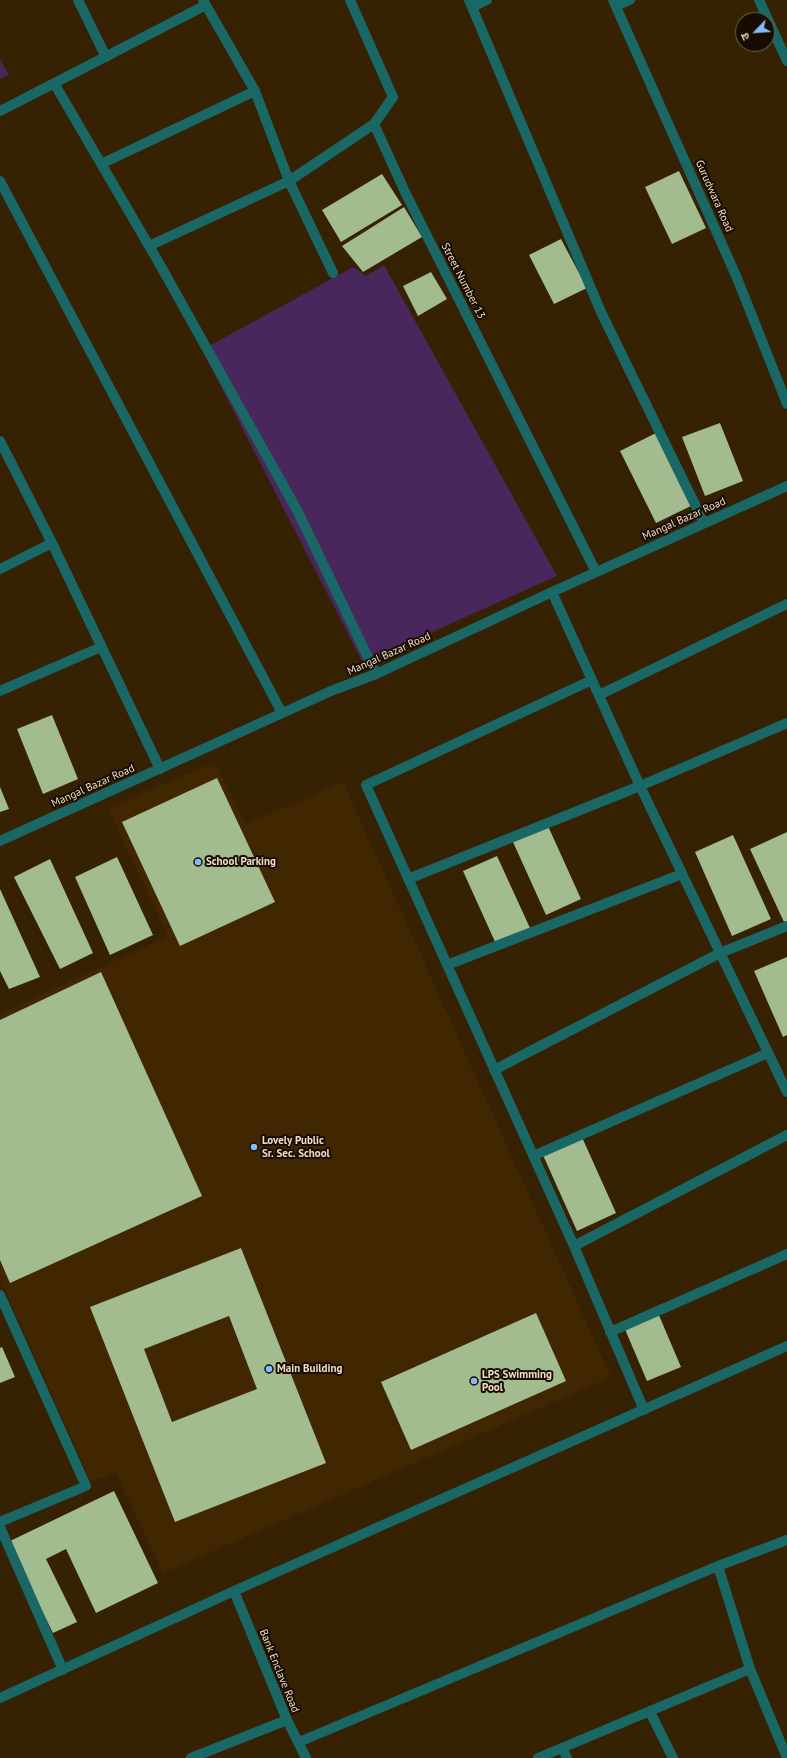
<!DOCTYPE html>
<meta charset="utf-8">
<style>
body{margin:0}
#map{position:relative;width:787px;height:1758px;overflow:hidden;background:#362103;font-family:"PT Sans","Noto Sans Devanagari",sans-serif}
canvas{display:block}
.north{position:absolute;left:735px;top:12px;width:40px;height:40px;box-sizing:border-box;background:#180c01;border:1px solid #6e6051;border-radius:50%;rotate:245deg;font-size:11px;font-weight:700;line-height:16px;text-align:center;color:#efddc9}
.north::after{content:'';display:block;margin:auto;width:14px;height:18px;background:#83bcfb;clip-path:polygon(50% 0,100% 100%,50% 72%,0 100%)}
</style>
<div id="map">
<canvas width="787" height="1758"></canvas>
<div class="north">उ</div>
</div>
<script>
const g = document.querySelector('canvas').getContext('2d');
g.lineJoin = 'round';
function fill(path, color) {
  g.fillStyle = color;
  g.fill(path, 'evenodd');
}
function trace(path, color, width, dash) {
  g.strokeStyle = color;
  g.lineWidth = width;
  g.lineCap = dash ? 'butt' : 'round';
  g.setLineDash(dash || []);
  g.stroke(path);
}
function label(font, color, halo, rows, align = 'center') {
  g.font = font + ' "PT Sans",sans-serif';
  g.lineWidth = 4;
  g.setLineDash([]);
  g.textBaseline = 'middle';
  g.strokeStyle = halo;
  g.fillStyle = color;
  for (const [text, x, y, turn = 0] of rows) {
    g.save();
    g.translate(x, y);
    g.rotate((+turn || 0) * Math.PI / 180);
    g.textAlign = isNaN(turn) ? turn : align;
    if (halo) g.strokeText(text, 0, 0);
    g.fillText(text, 0, 0);
    g.restore();
  }
}
fill(new Path2D(`
 M 215,762 L 246,824 L 343,782 L 611,1377 L 163,1573 L 115,1472 L 91,1482 L 0,1279 L 0,1014 L 168,936 L 108,808 Z`), '#402702');
fill(new Path2D(`
 M 0,59 L 9,75 L 0,79 Z
 M 384,265 L 557,576 L 363,663 L 202,350 L 353,267 L 366,276 Z`), '#49265c');
fill(new Path2D(`
 M 679,171 L 706,228 L 672,244 L 645,187 Z
 M 382,174 L 402,205 L 341,242 L 322,210 Z
 M 404,207 L 422,237 L 363,272 L 342,246 Z
 M 561,239 L 587,288 L 554,304 L 529,255 Z
 M 431,272 L 447,299 L 418,316 L 403,286 Z
 M 720,423 L 743,481 L 705,496 L 682,437 Z
 M 656,433 L 693,505 L 656,523 L 620,451 Z
 M 52,715 L 78,779 L 43,794 L 17,729 Z
 M 217,778 L 275,902 L 180,946 L 122,822 Z
 M 0,787 L 9,809 L 0,812 Z
 M 548,826 L 581,899 L 546,915 L 513,842 Z
 M 787,832 L 787,921 L 784,922 L 750,849 Z
 M 733,835 L 771,919 L 732,936 L 695,852 Z
 M 497,856 L 530,928 L 496,944 L 463,871 Z
 M 117,857 L 153,935 L 110,955 L 75,877 Z
 M 50,859 L 93,953 L 60,969 L 14,877 Z
 M 0,889 L 40,977 L 9,989 L 0,971 Z
 M 787,957 L 787,1035 L 783,1037 L 754,971 Z
 M 101,972 L 202,1196 L 10,1283 L 0,1260 L 0,1020 Z
 M 581,1135 L 616,1213 L 577,1231 L 542,1153 Z
 M 241,1248 L 326,1463 L 175,1522 L 90,1307 ZM 229,1316 L 257,1389 L 172,1422 L 144,1349 Z
 M 536,1313 L 566,1381 L 411,1450 L 381,1382 Z
 M 658,1313 L 681,1367 L 647,1381 L 624,1327 Z
 M 2,1347 L 15,1377 L 0,1383 L 0,1348 Z
 M 114,1491 L 158,1583 L 96,1613 L 66,1549 L 46,1559 L 77,1622 L 53,1633 L 8,1542 Z`), '#a2bb8f');
trace(new Path2D(`
 M 78,0 L 106,57
 M 203,0 L 255,91 L 289,181 L 333,273
 M 469,0 L 601,312 L 704,523
 M 613,0 L 737,278 L 787,404
 M 759,0 L 787,61
 M 616,6 L 630,0
 M 472,7 L 487,0
 M 54,83 L 159,263 L 298,512 L 376,674
 M 0,111 L 206,5
 M 374,124 L 406,194 L 596,572
 M 101,164 L 255,91
 M 0,181 L 282,713
 M 149,246 L 289,181 L 374,124 L 393,97 L 350,0
 M 0,441 L 52,543 L 160,769
 M 0,569 L 52,543
 M 552,592 L 640,786 L 787,1092
 M 592,680 L 366,785 L 574,1246 L 644,1410
 M 0,691 L 101,647
 M 599,695 L 787,604
 M 0,841 L 331,691 L 376,674 L 552,592 L 787,486
 M 408,879 L 640,786 L 787,723
 M 447,965 L 682,874
 M 494,1070 L 720,953 L 787,926
 M 533,1156 L 768,1053
 M 574,1246 L 787,1135
 M 0,1295 L 86,1486 L 0,1522
 M 610,1332 L 787,1254
 M 0,1527 L 63,1670
 M 718,1566 L 750,1669 L 787,1758
 M 234,1591 L 287,1720 L 306,1758
 M 0,1698 L 234,1591 L 787,1346
 M 650,1712 L 673,1758
 M 299,1742 L 718,1566 L 787,1540
 M 562,1748 L 567,1758
 M 191,1758 L 287,1720
 M 538,1758 L 750,1669`), '#196865', 10);
for (const [x, y, r, color] of [
 [198,862,4,"#83bcfb"],
 [254,1147,4,"#83bcfb"],
 [269,1369,4,"#83bcfb"],
 [474,1381,4,"#83bcfb"]
]) {
  const dot = new Path2D();
  dot.arc(x, y, r, 0, 2 * Math.PI);
  g.fillStyle = color;
  g.fill(dot);
  trace(dot, '#180c01', 1.5);
}
label('11px', '#efddc9', '#180c01', [
 ["Gurudwara Road",714,196,66],
 ["Street Number 13",463,281,63],
 ["Mangal Bazar Road",684,519,-24],
 ["Mangal Bazar Road",389,654,-24],
 ["Mangal Bazar Road",93,786,-24],
 ["Bank Enclave Road",279,1671,68]
]);
label('bold 11px', '#efddc9', '#180c01', [
 ["School Parking",206,862],
 ["Lovely Public",262,1141],
 ["Sr. Sec. School",262,1154],
 ["Main Building",277,1369],
 ["LPS Swimming",482,1375],
 ["Pool",482,1388]
], 'left');
</script>
